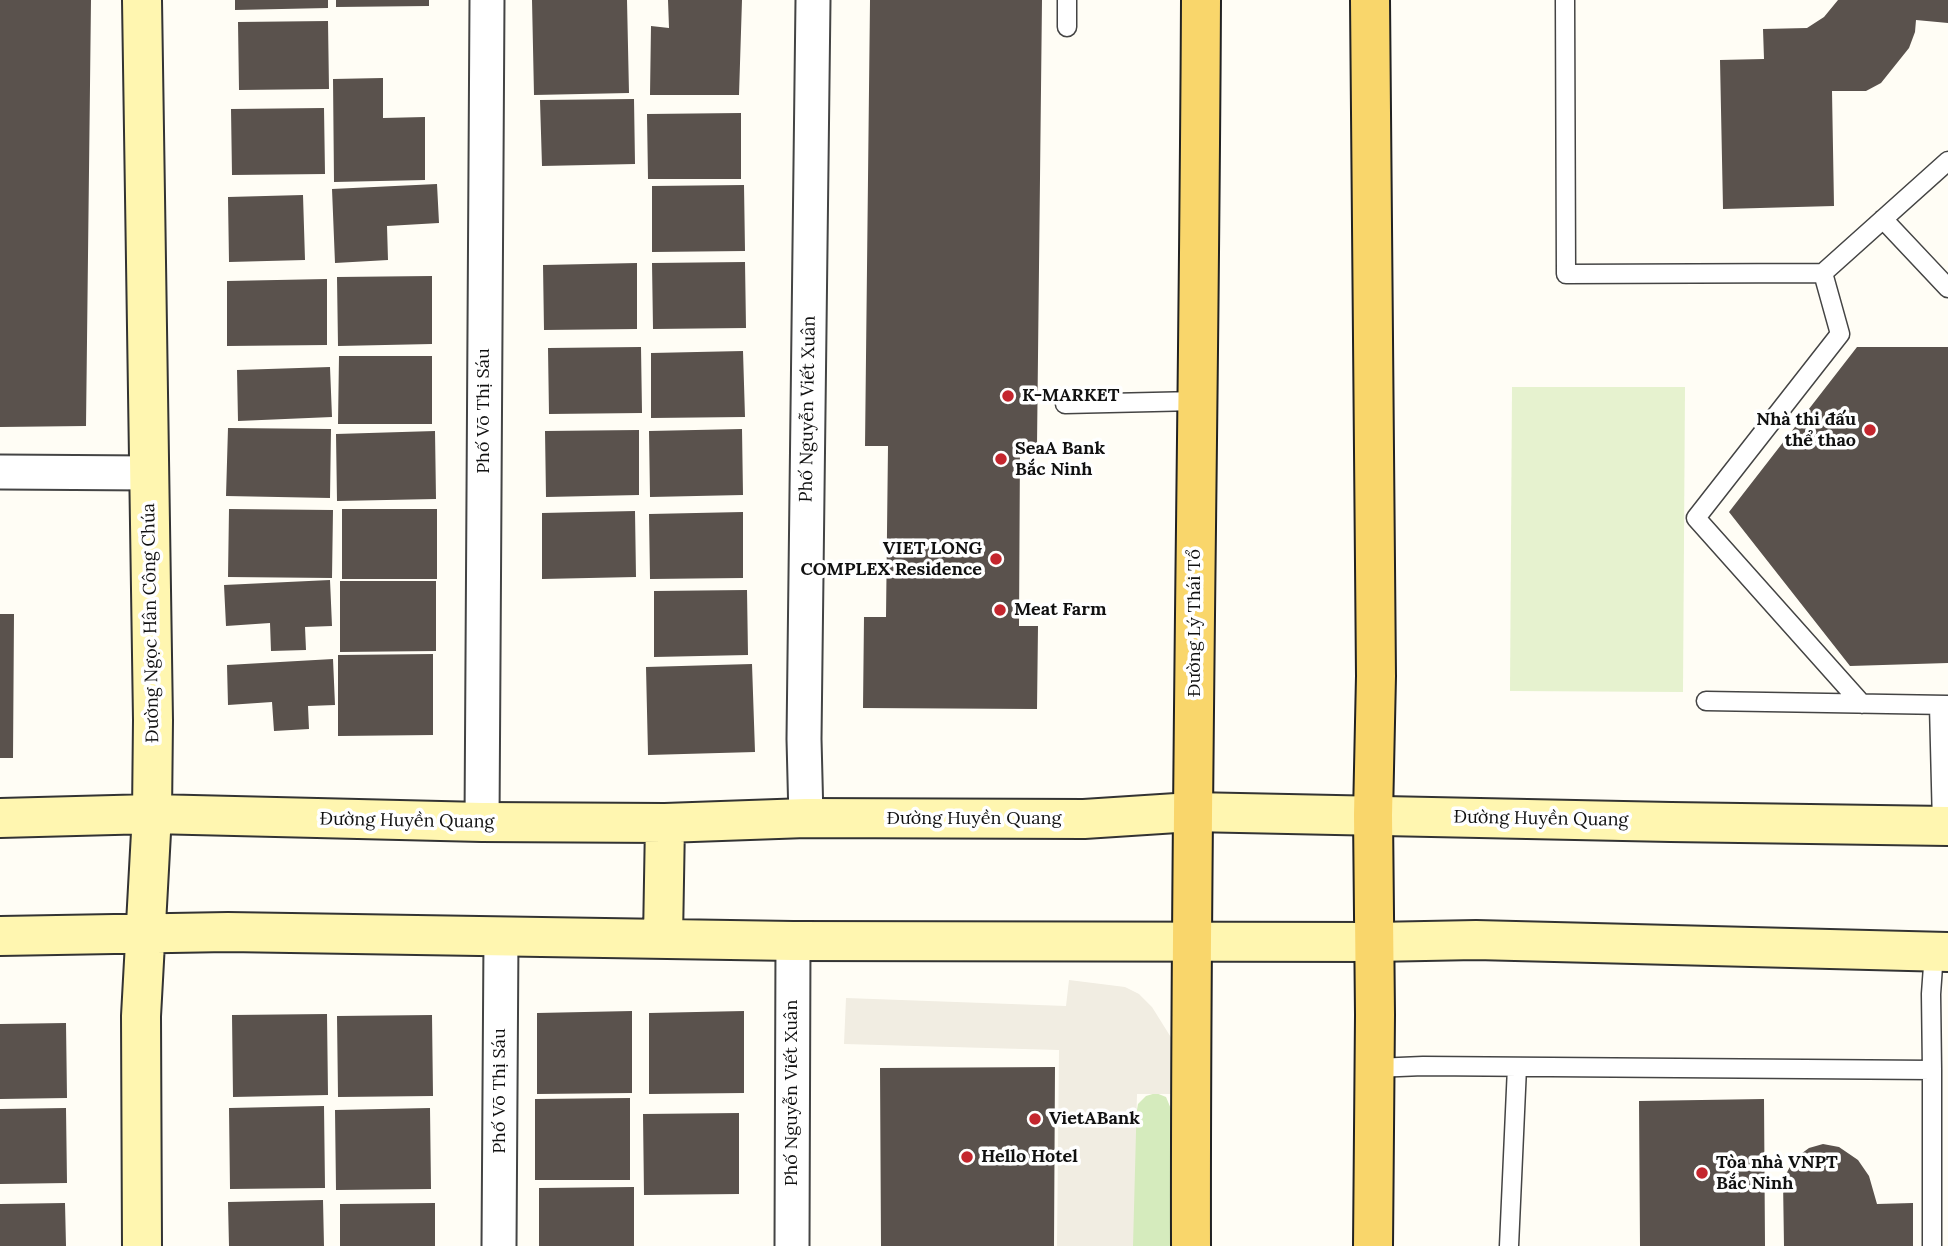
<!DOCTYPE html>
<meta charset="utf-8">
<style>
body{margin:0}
canvas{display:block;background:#fffdf5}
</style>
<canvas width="1948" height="1246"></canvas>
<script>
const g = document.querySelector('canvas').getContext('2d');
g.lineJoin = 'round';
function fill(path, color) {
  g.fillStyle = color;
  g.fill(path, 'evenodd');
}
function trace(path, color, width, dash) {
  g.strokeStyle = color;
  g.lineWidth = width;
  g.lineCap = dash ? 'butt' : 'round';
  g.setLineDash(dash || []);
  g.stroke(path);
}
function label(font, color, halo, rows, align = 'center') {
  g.font = font + ' Lora,serif';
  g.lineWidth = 7;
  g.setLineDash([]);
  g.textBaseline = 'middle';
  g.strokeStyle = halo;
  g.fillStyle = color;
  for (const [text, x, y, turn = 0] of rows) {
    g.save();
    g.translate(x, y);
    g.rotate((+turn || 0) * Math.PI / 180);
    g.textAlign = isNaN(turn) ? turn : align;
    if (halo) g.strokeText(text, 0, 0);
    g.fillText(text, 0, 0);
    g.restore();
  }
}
fill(new Path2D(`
 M 1156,1093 L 1166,1097 L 1171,1109 L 1171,1246 L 1132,1246 L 1133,1133 L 1138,1104 L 1146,1096 Z`), '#d5ebbd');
fill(new Path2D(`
 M 1512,387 L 1685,387 L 1683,692 L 1510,691 Z`), '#e6f2cf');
fill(new Path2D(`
 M 1069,980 L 1125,987 L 1139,994 L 1152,1007 L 1172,1039 L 1173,1094 L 1137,1094 L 1133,1246 L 1057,1246 L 1059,1050 L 844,1044 L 846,998 L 1066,1006 Z`), '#f1ede2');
fill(new Path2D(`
 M 0,0 L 91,0 L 86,426 L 0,427 Z
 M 235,0 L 328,0 L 328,8 L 235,10 Z
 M 336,0 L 429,0 L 429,6 L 336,7 Z
 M 532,0 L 627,0 L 629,93 L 534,95 Z
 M 668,0 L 742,0 L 739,95 L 650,95 L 651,26 L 669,28 Z
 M 870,0 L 1042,0 L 1037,445 L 1020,445 L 1019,626 L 1038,626 L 1037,709 L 863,708 L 864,617 L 886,617 L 888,446 L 865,446 Z
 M 1838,0 L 1948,0 L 1948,23 L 1916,20 L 1915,32 L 1909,48 L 1881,83 L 1866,91 L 1832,91 L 1834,206 L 1723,209 L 1720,60 L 1764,59 L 1763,29 L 1807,28 L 1824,17 Z
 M 328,21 L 329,89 L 239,90 L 238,22 Z
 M 383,78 L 383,118 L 425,117 L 425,180 L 334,182 L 333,79 Z
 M 634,99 L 635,164 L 542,166 L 540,100 Z
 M 324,108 L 325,174 L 232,175 L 231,109 Z
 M 741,113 L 741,179 L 648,179 L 647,114 Z
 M 437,184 L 439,223 L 387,226 L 388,260 L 335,263 L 332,189 Z
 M 744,185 L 745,251 L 652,252 L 652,186 Z
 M 303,195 L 305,260 L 229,262 L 228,197 Z
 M 745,262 L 746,328 L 653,329 L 652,263 Z
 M 637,263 L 637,329 L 544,330 L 543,265 Z
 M 432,276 L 432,344 L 338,346 L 337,277 Z
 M 327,279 L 327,345 L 227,346 L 227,281 Z
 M 641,347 L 642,413 L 549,414 L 548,348 Z
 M 1857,347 L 1948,347 L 1948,663 L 1850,666 L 1729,512 Z
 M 743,351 L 745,417 L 651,418 L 651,353 Z
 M 339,356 L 432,356 L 432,424 L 338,424 Z
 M 330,367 L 332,417 L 238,421 L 237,370 Z
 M 228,428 L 331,429 L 330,498 L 226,496 Z
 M 742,429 L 743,495 L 650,497 L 649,431 Z
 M 639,430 L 639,495 L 546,497 L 545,431 Z
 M 435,431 L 436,499 L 337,501 L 336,434 Z
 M 229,509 L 333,510 L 332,578 L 228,577 Z
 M 342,509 L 437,509 L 437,579 L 342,579 Z
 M 635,511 L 636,577 L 542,579 L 542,513 Z
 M 743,512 L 743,578 L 650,579 L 649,514 Z
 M 330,580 L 332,626 L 305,627 L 306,650 L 271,651 L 270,623 L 226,626 L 224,585 Z
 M 340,581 L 436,581 L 436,651 L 340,652 Z
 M 747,590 L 748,655 L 654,657 L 654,591 Z
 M 0,614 L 14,614 L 13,758 L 0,758 Z
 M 433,654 L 433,735 L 338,736 L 338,655 Z
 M 333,659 L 335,705 L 308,706 L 309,729 L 274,731 L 272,702 L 228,705 L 227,665 Z
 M 752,664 L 755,752 L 648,755 L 646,667 Z
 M 632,1011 L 632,1093 L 537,1094 L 537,1013 Z
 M 744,1011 L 744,1093 L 649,1094 L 649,1013 Z
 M 327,1014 L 328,1095 L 233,1097 L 232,1015 Z
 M 432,1015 L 433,1096 L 338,1097 L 337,1016 Z
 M 66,1023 L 67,1098 L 0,1099 L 0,1024 Z
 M 1055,1067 L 1054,1246 L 881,1246 L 880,1068 Z
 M 630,1098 L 630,1180 L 535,1180 L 535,1099 Z
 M 1764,1099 L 1765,1246 L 1640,1246 L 1639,1101 Z
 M 324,1106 L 325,1188 L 230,1189 L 229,1108 Z
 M 66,1108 L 67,1183 L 0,1184 L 0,1109 Z
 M 430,1108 L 431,1189 L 336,1190 L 335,1110 Z
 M 739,1113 L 739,1194 L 644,1195 L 643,1114 Z
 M 1823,1144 L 1839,1147 L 1858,1160 L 1869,1176 L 1877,1204 L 1913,1203 L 1913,1246 L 1784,1246 L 1783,1180 L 1794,1159 L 1809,1148 Z
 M 634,1187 L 634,1246 L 539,1246 L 539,1188 Z
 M 323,1200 L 324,1246 L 229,1246 L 228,1202 Z
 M 65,1203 L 66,1246 L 0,1246 L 0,1204 Z
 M 435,1203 L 435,1246 L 340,1246 L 340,1204 Z`), '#5a524d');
const lane = new Path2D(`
 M 1565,0 L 1566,274 L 1823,273 L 1948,161
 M 1067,27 L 1067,0
 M 1883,219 L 1948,288
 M 1823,273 L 1840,334 L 1696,518 L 1862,704
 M 1065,404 L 1197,401
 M 1706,701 L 1948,705
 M 1939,705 L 1942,825
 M 1375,1068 L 1423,1066 L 1932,1070 L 1932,1246
 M 1932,1070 L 1931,994 L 1934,952
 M 1509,1246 L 1517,1067`);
const street = new Path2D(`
 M 0,472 L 149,473
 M 806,818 L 804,739 L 813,0
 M 482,822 L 487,0
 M 499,1246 L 501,937
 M 792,1246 L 793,941`);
const secondary = new Path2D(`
 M 0,818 L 152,814 L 482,822 L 665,823 L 806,818 L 1084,819 L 1192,812 L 1671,822 L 1948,826
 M 0,936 L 228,932 L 793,941 L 1374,942 L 1476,940 L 1948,952
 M 663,938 L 665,823
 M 142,1246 L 141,1016 L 152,814 L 153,720 L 142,0`);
const primary = new Path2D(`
 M 1370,0 L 1376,676 L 1373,815 L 1375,1015 L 1373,1246
 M 1191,1246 C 1190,831 1199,416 1201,0`);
trace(lane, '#444', 21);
trace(street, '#444', 37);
trace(secondary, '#333', 42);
trace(primary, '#222', 42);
trace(lane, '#fff', 18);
trace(street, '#fff', 33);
trace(secondary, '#fff6b0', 38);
trace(primary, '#f9d66b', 38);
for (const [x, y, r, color] of [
 [1008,396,7,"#c4262e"],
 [1870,430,7,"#c4262e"],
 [1001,459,7,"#c4262e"],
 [996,559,7,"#c4262e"],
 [1000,610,7,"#c4262e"],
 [1035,1119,7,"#c4262e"],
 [967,1157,7,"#c4262e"],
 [1702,1173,7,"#c4262e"]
]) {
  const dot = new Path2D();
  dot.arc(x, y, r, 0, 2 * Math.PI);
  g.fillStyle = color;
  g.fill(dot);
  trace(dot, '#fff', 2.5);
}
label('bold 18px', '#111', '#fff', [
 ["K-MARKET",1022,396],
 ["Nhà thi đấu",1856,420,"right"],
 ["thể thao",1856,441,"right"],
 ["SeaA Bank",1015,449],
 ["Bắc Ninh",1015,470],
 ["VIET LONG",982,549,"right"],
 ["COMPLEX Residence",982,570,"right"],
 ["Meat Farm",1014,610],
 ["VietABank",1049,1119],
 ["Hello Hotel",981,1157],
 ["Tòa nhà VNPT",1716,1163],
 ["Bắc Ninh",1716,1184]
], 'left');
label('18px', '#111', '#fff', [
 ["Phố Nguyễn Viết Xuân",808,409,-89],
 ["Phố Võ Thị Sáu",484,411,-90],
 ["Đường Ngọc Hân Công Chúa",151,623,-91],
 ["Đường Lý Thái Tổ",1195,623,-90],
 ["Đường Huyền Quang",974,819],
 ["Đường Huyền Quang",1541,819,1],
 ["Đường Huyền Quang",407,821,1],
 ["Phố Võ Thị Sáu",500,1091,-90],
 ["Phố Nguyễn Viết Xuân",792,1093,-90]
]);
</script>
